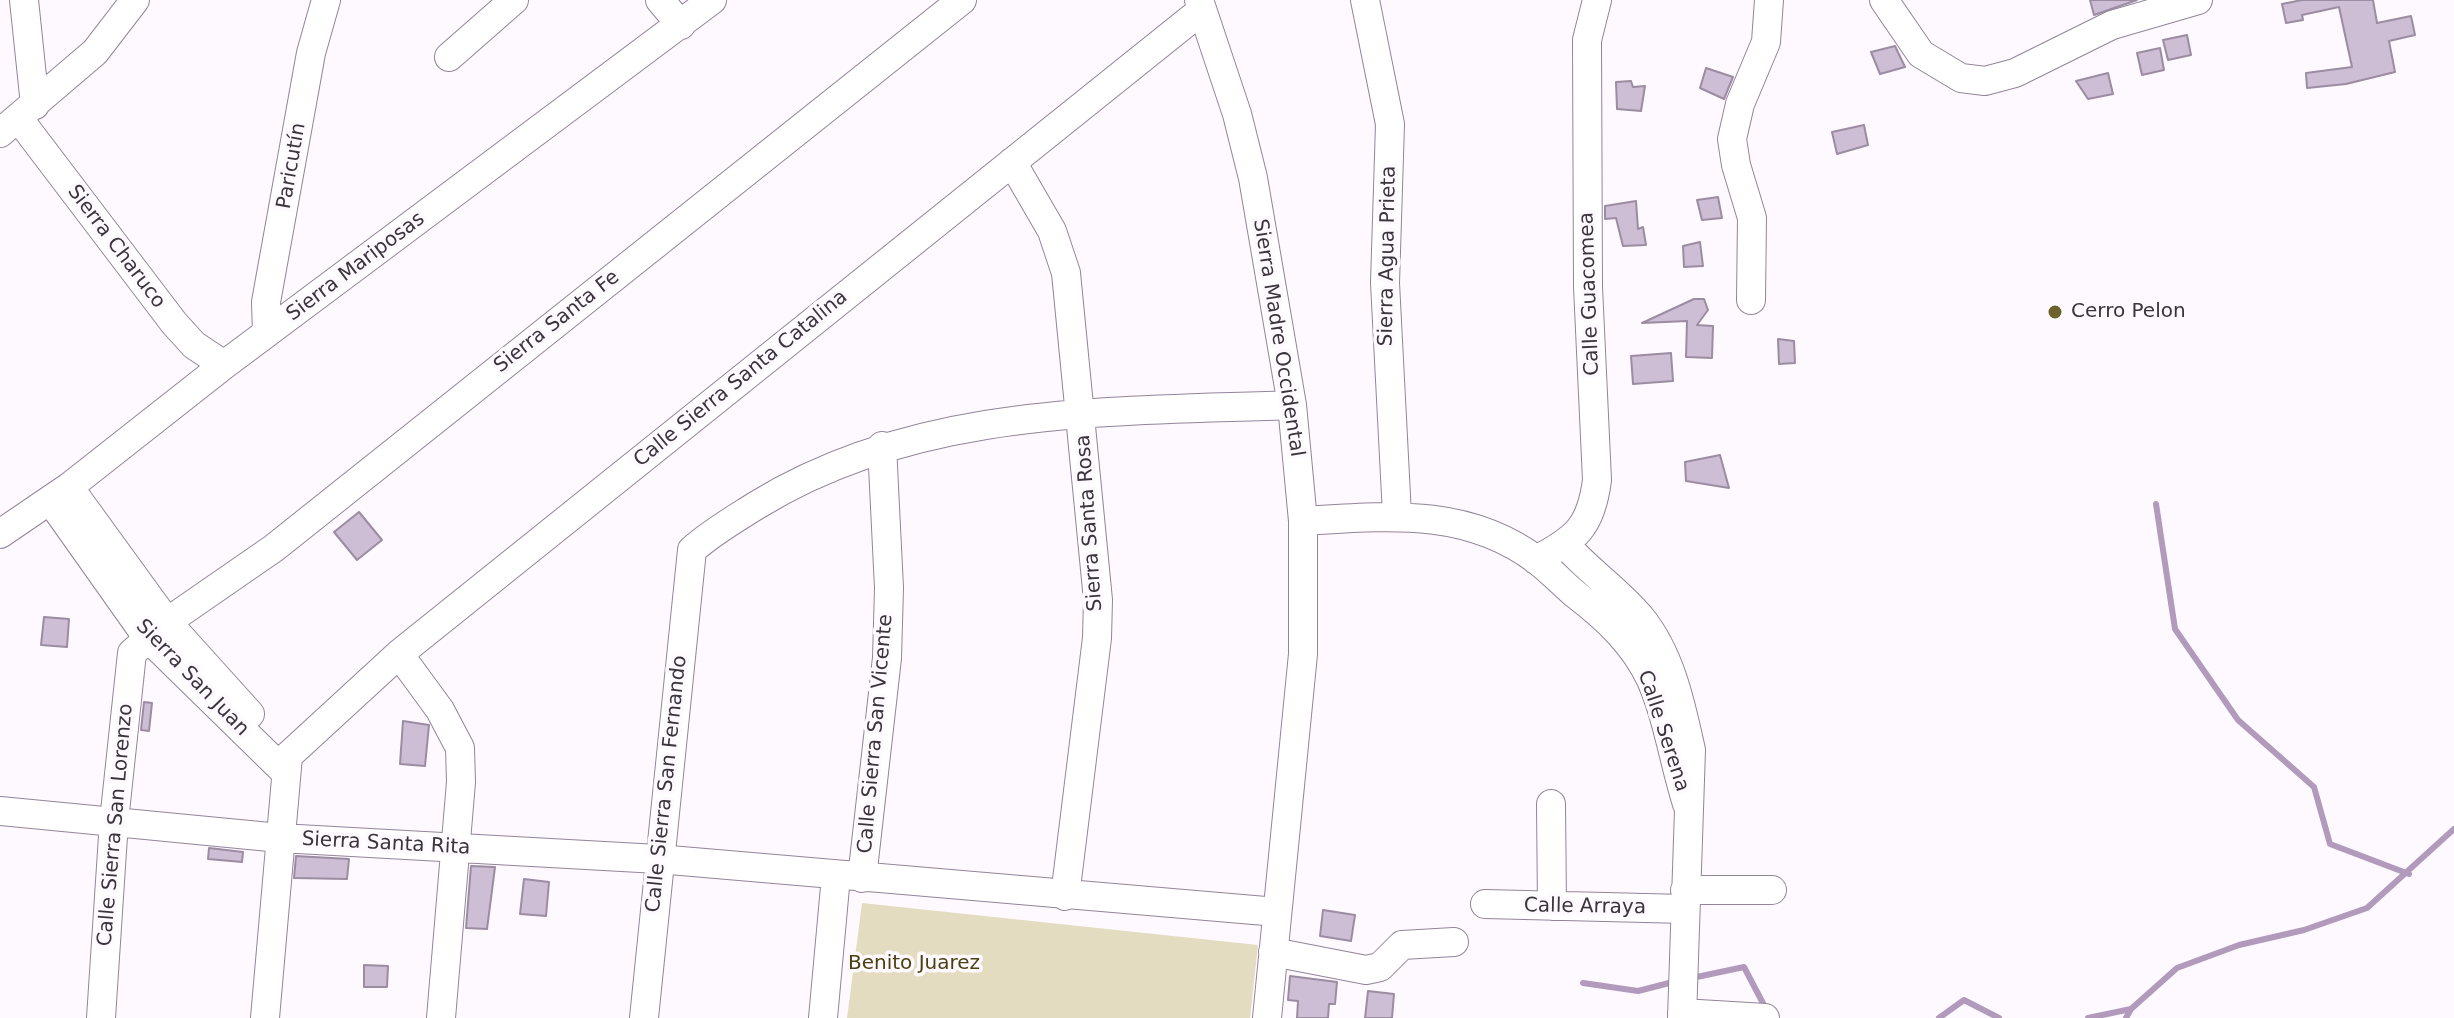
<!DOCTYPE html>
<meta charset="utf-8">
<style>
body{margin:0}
canvas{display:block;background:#fdf9fe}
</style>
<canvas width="2454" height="1018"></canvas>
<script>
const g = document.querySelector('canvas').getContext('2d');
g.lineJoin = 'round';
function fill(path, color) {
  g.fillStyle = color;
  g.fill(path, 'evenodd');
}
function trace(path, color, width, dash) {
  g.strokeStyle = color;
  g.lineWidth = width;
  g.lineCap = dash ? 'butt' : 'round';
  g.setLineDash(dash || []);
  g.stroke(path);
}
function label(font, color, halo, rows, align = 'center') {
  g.font = font + ' "DejaVu Sans",sans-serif';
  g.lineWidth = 7;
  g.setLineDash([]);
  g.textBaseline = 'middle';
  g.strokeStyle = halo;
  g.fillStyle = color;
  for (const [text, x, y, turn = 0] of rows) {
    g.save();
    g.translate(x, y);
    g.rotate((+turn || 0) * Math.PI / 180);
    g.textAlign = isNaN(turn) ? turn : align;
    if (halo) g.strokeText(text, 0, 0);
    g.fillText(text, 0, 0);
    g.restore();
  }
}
fill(new Path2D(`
 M 862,903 L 1258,945 L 1250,1018 L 847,1018 Z`), '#e4dcc0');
trace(new Path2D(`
 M 2156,504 L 2175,629 L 2238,720 L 2314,787 L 2330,844 L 2409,874
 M 1692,978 L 1744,967 L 1766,1009
 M 1583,983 L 1638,991 L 1677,981
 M 1939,1018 L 1964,1000 L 1999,1018
 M 2088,1018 L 2131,1009
 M 2126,1018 L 2131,1009 L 2177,968 L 2239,945 L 2304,930 L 2367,908 L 2454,829`), '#b19abc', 6);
const building = new Path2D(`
 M 2090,0 L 2137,0 L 2094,15 Z
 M 2302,0 L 2373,0 L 2377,23 L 2411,16 L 2415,35 L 2389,41 L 2395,72 L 2346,84 L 2307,88 L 2306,73 L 2352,67 L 2339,7 L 2302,15 L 2303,20 L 2286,23 L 2282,4 Z
 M 2187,35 L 2191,55 L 2168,60 L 2163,40 Z
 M 1895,46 L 1905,67 L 1880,74 L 1871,52 Z
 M 2160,48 L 2164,70 L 2142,75 L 2137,53 Z
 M 1706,68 L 1733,77 L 1724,99 L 1700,88 Z
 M 2108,73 L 2113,94 L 2088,99 L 2076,81 Z
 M 1631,81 L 1633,87 L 1645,86 L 1641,111 L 1617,109 L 1616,82 Z
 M 1864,125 L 1868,145 L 1837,154 L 1832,132 Z
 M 1718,197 L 1722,218 L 1702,220 L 1697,200 Z
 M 1636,201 L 1638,229 L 1643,227 L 1646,245 L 1623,246 L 1616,218 L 1605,219 L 1605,206 Z
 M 1700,242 L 1703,266 L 1684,267 L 1683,246 Z
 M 1694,299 L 1704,299 L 1708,310 L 1697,325 L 1713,326 L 1712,358 L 1686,357 L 1687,321 L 1642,323 Z
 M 1778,339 L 1794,341 L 1795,363 L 1779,364 Z
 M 1671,353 L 1673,381 L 1633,384 L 1631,356 Z
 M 1720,455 L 1729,488 L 1686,481 L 1685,462 Z
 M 359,512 L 382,540 L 357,560 L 334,532 Z
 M 44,617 L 69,619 L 67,647 L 41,645 Z
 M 144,702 L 152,703 L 149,731 L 141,730 Z
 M 403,721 L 429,725 L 425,766 L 400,764 Z
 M 209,848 L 243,852 L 242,862 L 208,859 Z
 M 296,856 L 349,859 L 347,879 L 294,878 Z
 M 471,866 L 495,867 L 487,929 L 466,928 Z
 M 524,879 L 549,882 L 546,916 L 520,914 Z
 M 1323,910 L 1355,915 L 1351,941 L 1320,936 Z
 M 364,965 L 388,966 L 387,987 L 364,987 Z
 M 1290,976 L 1337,982 L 1335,1004 L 1329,1004 L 1328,1018 L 1297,1018 L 1298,1001 L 1288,1000 Z
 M 1368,991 L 1394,994 L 1392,1018 L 1365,1018 Z`);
fill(building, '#cebed5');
trace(building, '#9b8ca2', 2);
const minor = new Path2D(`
 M 24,0 L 35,105
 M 660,0 L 681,25
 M 1199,0 L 1237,114 L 1253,178 L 1292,405 L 1303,521 L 1303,654 L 1267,1018
 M 1365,0 L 1390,124 L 1385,283 L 1397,515
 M 1884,0 L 1921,54 L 1961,78 L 1985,81 L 2015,73 L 2112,25 L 2198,0
 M 449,57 L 514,0
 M 19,119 L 174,323 L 194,345 L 224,365
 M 0,133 L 95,52 L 135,0
 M 1012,162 L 1052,231 L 1066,273 L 1098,600 L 1097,638 L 1065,896
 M 1751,300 L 1752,218 L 1736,165 L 1732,139 L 1740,104 L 1766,42 L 1769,0
 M 267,333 L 266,302 L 311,53 L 326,0
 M 69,487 L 167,622 L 250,714
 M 50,500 L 147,637 L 286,773
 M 1303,521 C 1386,516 1467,507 1538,561 C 1551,571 1562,583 1575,594 C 1606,618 1634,643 1651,680 C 1668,719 1674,763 1687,804
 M 0,534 L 69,487 L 224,365 L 712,0
 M 1565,544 C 1588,571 1618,590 1641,618 C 1671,655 1681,705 1691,750 L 1682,1018
 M 1536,560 C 1576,539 1591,527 1597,480 L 1588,287 L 1587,40 L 1597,0
 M 399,654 L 440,710 L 460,748 L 461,782 L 441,1018
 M 288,756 L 399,654 L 1202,10
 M 1551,804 L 1552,906
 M 0,811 L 280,838 L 658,859 L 1277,912
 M 862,878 L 887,658 L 889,588 L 882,446
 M 1685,890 L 1772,890
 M 1485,904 L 1685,909
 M 1273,952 L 1366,970 L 1380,967 L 1402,945 L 1454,942
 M 1682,1013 L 1765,1018
 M 101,1018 L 114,821 L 132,653 L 167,622 L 274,548 L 962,0
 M 265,1018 L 288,756
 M 644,1018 L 692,550 C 712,532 735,519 757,505 C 918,406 1110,412 1292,405
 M 823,1018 L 836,876`);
trace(minor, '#93849a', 30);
trace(minor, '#fff', 28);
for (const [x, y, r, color] of [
 [2055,312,8,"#6f612e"]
]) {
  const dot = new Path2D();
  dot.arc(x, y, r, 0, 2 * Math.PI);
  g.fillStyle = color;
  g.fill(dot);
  trace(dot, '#fdf9fe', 3);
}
label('20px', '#3a343d', '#fdf9fe', [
 ["Paricutín",292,166,-80],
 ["Sierra Charuco",116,247,53],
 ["Sierra Agua Prieta",1388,256,-89],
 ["Sierra Mariposas",356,267,-37],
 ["Calle Guacomea",1590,294,-92],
 ["Sierra Santa Fe",557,322,-38],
 ["Sierra Madre Occidental",1278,338,81],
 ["Calle Sierra Santa Catalina",741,379,-39],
 ["Sierra Santa Rosa",1090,523,-94],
 ["Sierra San Juan",192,678,46],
 ["Calle Serena",1663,731,72],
 ["Calle Sierra San Vicente",876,734,-85],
 ["Calle Sierra San Fernando",667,784,-84],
 ["Calle Sierra San Lorenzo",116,825,-85],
 ["Sierra Santa Rita",386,844,3],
 ["Calle Arraya",1585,907,1]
]);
label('20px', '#3a343d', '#fdf9fe', [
 ["Cerro Pelon",2071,312]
], 'left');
label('20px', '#4d400f', '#fdf9fe', [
 ["Benito Juarez",914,964]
]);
</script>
